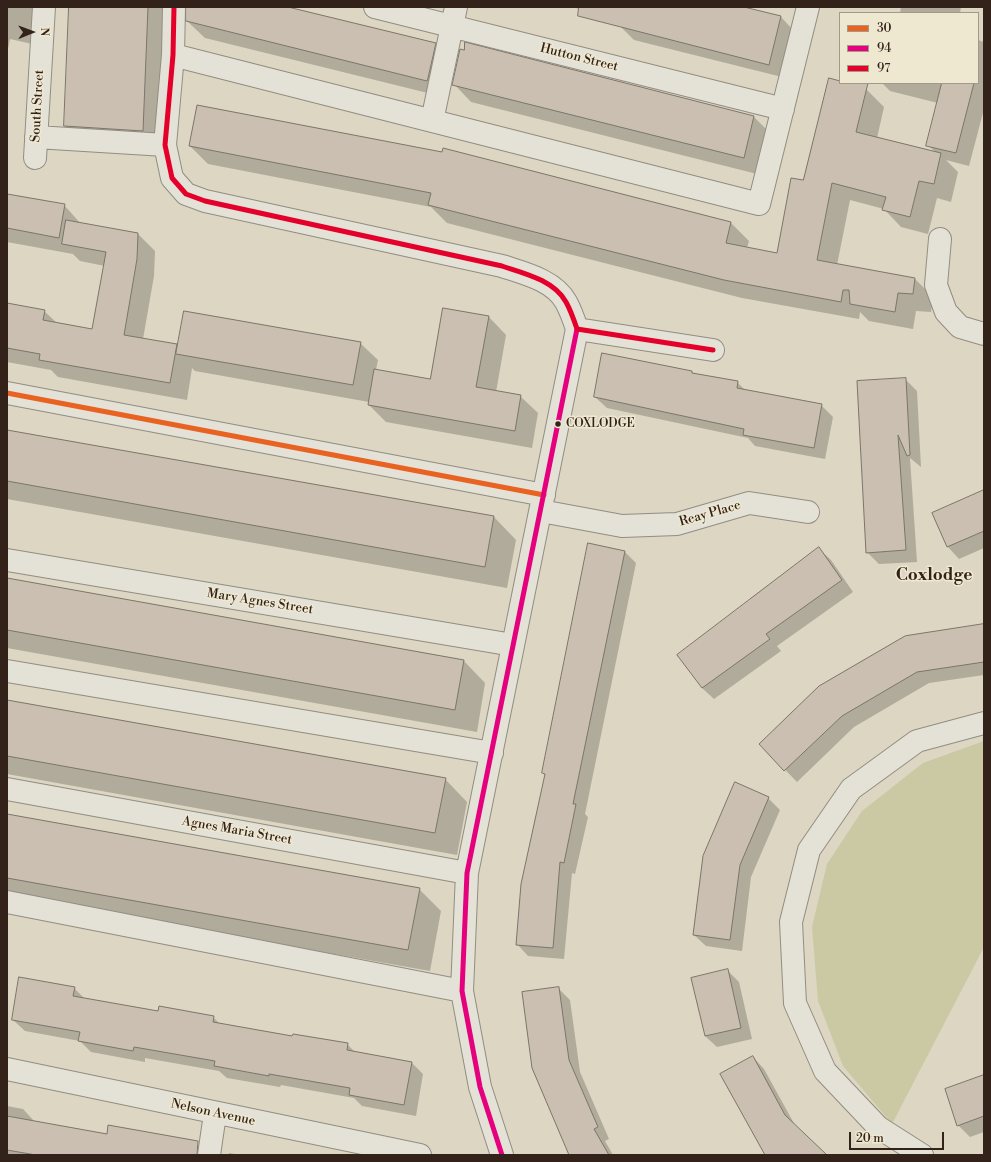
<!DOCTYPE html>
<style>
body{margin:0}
#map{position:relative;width:991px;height:1162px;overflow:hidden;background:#dcd6c2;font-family:"Libre Bodoni",serif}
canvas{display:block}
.frame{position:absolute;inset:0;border:8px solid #33221a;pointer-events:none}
.legend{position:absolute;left:839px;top:12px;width:140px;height:72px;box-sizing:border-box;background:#efe8d1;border:1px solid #a49988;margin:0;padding:5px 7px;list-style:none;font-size:12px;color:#33221a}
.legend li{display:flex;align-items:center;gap:8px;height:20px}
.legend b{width:20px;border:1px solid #a49988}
.north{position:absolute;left:12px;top:12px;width:40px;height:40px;-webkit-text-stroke:3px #efe8d1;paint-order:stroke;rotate:89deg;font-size:11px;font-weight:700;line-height:16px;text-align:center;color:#33221a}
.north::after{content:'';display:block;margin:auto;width:14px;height:18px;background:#33221a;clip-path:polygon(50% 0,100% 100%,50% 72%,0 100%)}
.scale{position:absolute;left:849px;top:1132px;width:95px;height:18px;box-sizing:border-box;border:2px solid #33221a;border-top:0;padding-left:5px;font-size:12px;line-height:14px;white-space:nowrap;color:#33221a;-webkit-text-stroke:3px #efe8d1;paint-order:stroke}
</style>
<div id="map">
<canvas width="991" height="1162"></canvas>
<div class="frame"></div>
<ul class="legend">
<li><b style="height:5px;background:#e86222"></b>30</li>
<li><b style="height:5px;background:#e5007d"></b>94</li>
<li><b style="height:5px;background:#e4002b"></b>97</li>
</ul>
<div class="north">N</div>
<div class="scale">20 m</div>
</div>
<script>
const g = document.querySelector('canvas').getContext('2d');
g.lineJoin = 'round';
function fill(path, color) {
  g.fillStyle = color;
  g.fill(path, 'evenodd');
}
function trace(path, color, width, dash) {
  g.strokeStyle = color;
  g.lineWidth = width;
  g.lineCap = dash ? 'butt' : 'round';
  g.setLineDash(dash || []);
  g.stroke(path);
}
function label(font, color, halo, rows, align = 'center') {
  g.font = font + ' "Libre Bodoni",serif';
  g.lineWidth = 3;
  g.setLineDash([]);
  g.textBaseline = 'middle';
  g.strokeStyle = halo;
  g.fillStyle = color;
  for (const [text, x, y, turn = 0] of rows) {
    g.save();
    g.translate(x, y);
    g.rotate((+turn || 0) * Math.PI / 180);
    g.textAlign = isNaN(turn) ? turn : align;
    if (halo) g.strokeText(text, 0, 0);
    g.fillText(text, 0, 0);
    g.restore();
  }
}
fill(new Path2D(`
 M 984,741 L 984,947 L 892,1124 L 843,1066 L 818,1001 L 812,927 L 827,864 L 862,811 L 923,763 Z`), '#cac9a4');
fill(new Path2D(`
 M 7,7 L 49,7 L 41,46 L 10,39 L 7,54 Z
 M 70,7 L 166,7 L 160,148 L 82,143 L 65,126 Z
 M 188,7 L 284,7 L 435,44 L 452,61 L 444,97 L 205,38 L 187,21 Z
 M 572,7 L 740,7 L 781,17 L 794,31 L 782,77 L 634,40 L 620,26 L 622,20 Z
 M 901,7 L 961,7 L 960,13 L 900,13 Z
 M 978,40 L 984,42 L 984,109 L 969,166 L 946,160 L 958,172 L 951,202 L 937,198 L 928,234 L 901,227 L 884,209 L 850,200 L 837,265 L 915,279 L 933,297 L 931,312 L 916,311 L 913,329 L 869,321 L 860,312 L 859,319 L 742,298 L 447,223 L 431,207 L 208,164 L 190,146 L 442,153 L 443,150 L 731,223 L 749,241 L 747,248 L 778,254 L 840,82 L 866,89 L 884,107 L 877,138 L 936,153 L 928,145 L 938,103 L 890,91 L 882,83 L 978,83 Z
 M 466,44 L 754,117 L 771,134 L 761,175 L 471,102 L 454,84 Z
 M 7,195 L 64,205 L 81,224 L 138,234 L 155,251 L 154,276 L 143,339 L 176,345 L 179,347 L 360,343 L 378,360 L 376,370 L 431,380 L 444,309 L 489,317 L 506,335 L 496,392 L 520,396 L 538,413 L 532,448 L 386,422 L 369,405 L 369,402 L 195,371 L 192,368 L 187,400 L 58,377 L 51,370 L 7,362 L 7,304 L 44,311 L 57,323 L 93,330 L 105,266 L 80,261 L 73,254 L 7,242 Z
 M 692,372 L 695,375 L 737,382 L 746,391 L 821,405 L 833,417 L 825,459 L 755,446 L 748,438 L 607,408 L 595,397 Z
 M 905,379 L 917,391 L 921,467 L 910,458 L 917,562 L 879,564 L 867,552 Z
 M 7,431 L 494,517 L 516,540 L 507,588 L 7,499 Z
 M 984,492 L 984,548 L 959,559 L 948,547 L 933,514 Z
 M 819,549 L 831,560 L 853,592 L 777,646 L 781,651 L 714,699 L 702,688 L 753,601 L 751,598 Z
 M 624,551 L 636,563 L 585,814 L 588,817 L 575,874 L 572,873 L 564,959 L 528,956 L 517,944 L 545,775 L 543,773 Z
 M 7,579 L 463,660 L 485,683 L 477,732 L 7,648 Z
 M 984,625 L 984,675 L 929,683 L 854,727 L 797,782 L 760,744 Z
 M 7,701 L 445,779 L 467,802 L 457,855 L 7,774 Z
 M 768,798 L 780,810 L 751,877 L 742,951 L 706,946 L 694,935 Z
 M 7,815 L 419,889 L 441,911 L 430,971 L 7,896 Z
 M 727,970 L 739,982 L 752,1039 L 717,1047 L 705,1036 Z
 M 74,988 L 85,999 L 159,1012 L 213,1017 L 220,1024 L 293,1037 L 347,1044 L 356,1053 L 412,1063 L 423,1074 L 416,1116 L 362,1106 L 354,1098 L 281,1085 L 280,1087 L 227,1078 L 219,1071 L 145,1058 L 145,1062 L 91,1052 L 80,1041 L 25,1031 L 13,1020 Z
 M 558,988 L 570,1000 L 580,1072 L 609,1139 L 605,1141 L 613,1155 L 570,1155 Z
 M 753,1057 L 764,1069 L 796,1127 L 825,1155 L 773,1155 Z
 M 984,1076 L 984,1132 L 970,1137 L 958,1125 Z
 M 7,1106 L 23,1109 L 35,1122 L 107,1135 L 173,1155 L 7,1155 Z
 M 229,1153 L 241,1155 L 228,1155 Z`), '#0003');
const building = new Path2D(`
 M 69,7 L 148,7 L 143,131 L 64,126 Z
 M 186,7 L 288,7 L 436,43 L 428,78 L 427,81 L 186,21 Z
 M 579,7 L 744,7 L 781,16 L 769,65 L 578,16 Z
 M 465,42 L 754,116 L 744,158 L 452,85 L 460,49 L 464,50 Z
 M 829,78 L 840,81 L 840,83 L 868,83 L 856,132 L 941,153 L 934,184 L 919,181 L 910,217 L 882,210 L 886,197 L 832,183 L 817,260 L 915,278 L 913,294 L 898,293 L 895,312 L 850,304 L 849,290 L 843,290 L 841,302 L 724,280 L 428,205 L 431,193 L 189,146 L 197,105 L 442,152 L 443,148 L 731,222 L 726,243 L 777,253 L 791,178 L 803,180 Z
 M 942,83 L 974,83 L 956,153 L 926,146 Z
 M 7,194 L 65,204 L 59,238 L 7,228 Z
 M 66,220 L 138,233 L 137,259 L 124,335 L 177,344 L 170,383 L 39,360 L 40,354 L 7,348 L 7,303 L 45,310 L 43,320 L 92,329 L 106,252 L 62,244 Z
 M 443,308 L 489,316 L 476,387 L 521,395 L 515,431 L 368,405 L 374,369 L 430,379 Z
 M 184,311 L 361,342 L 353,385 L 176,354 Z
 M 602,353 L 692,371 L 692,373 L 738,381 L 737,388 L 822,404 L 814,448 L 743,435 L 744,429 L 594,397 Z
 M 906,378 L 910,455 L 907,456 L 898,435 L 906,550 L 866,553 L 857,381 Z
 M 7,430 L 494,516 L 485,567 L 7,481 Z
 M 984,490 L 984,531 L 947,547 L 932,513 Z
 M 588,543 L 625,551 L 573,804 L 576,804 L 564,863 L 560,862 L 553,948 L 516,945 L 521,884 L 545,774 L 542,773 Z
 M 819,547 L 842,580 L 766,634 L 770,639 L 702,688 L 677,655 Z
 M 7,578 L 464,660 L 455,710 L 7,630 Z
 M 984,624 L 984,662 L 917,672 L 842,716 L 784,771 L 759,744 L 819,686 L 905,636 Z
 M 7,700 L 446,778 L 435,833 L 7,756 Z
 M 735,782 L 769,797 L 740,865 L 730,940 L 693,935 L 703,856 Z
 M 7,814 L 420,888 L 408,950 L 7,878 Z
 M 728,969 L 741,1028 L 705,1036 L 691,978 Z
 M 19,977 L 75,987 L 73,996 L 158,1011 L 159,1006 L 214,1016 L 213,1022 L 292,1036 L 293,1034 L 348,1043 L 347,1050 L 412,1062 L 404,1105 L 349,1095 L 350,1088 L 269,1074 L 269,1076 L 214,1066 L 215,1061 L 134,1047 L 133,1051 L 78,1041 L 80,1032 L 12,1020 Z
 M 559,987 L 569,1060 L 598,1127 L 594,1129 L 609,1155 L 569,1155 L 532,1068 L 522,992 Z
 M 753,1056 L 785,1115 L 827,1155 L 765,1155 L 720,1074 Z
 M 984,1075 L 984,1116 L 957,1126 L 945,1089 Z
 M 7,1116 L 107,1134 L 108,1125 L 198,1141 L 197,1155 L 36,1155 L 7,1150 Z`);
fill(building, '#cbbfb1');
trace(building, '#7b756a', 1);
const minor = new Path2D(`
 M 174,7 L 173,55 L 165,145 L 172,178 L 186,194 L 205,201 L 502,266 C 523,273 554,280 566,302 C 571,311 574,320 577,329 L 713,350
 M 375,7 L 783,109
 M 173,55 L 759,204 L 808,7
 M 432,121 L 456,7
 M 36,137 L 165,145
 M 35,158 L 44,7
 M 940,239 L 936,285 L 946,312 L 960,327 L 984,334
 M 7,393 L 544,495
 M 541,511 L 622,526 L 677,524 L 749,503 L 808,512
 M 7,560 L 513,645
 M 7,671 L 492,753
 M 7,789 L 467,873
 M 7,902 L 462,991
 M 7,1069 L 420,1155
 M 209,1155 L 215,1114
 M 502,1155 L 480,1087 L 462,991 L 467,873 L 577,329
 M 922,1155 L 878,1127 L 825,1071 L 795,1003 L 791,922 L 809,850 L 851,789 L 917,741 L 984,723`);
trace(minor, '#928d81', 24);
trace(minor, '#e4e1d7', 22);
trace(new Path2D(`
 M 7,393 L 544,495`), '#e86222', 5);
trace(new Path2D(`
 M 502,1155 L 480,1087 L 462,991 L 467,873 L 577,329`), '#e5007d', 5);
trace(new Path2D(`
 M 174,7 L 173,55 L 165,145 L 172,178 L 186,194 L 205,201 L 502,266 C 523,273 554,280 566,302 C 571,311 574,320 577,329 L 713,350`), '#e4002b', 5);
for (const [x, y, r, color] of [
 [558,424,3.5,"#33221a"]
]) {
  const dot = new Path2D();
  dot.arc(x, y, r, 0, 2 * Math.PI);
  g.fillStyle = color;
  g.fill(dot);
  trace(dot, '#efe8d1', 1.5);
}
label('12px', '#33221a', '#efe8d1', [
 ["COXLODGE",566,424]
], 'left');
label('13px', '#33221a', '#efe8d1', [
 ["Hutton Street",579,58,14],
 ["South Street",38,106,-87],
 ["Reay Place",710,514,-16],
 ["Mary Agnes Street",260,602,9],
 ["Agnes Maria Street",237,831,10],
 ["Nelson Avenue",213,1113,12]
]);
label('bold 17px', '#33221a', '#efe8d1', [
 ["Coxlodge",934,576]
]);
</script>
